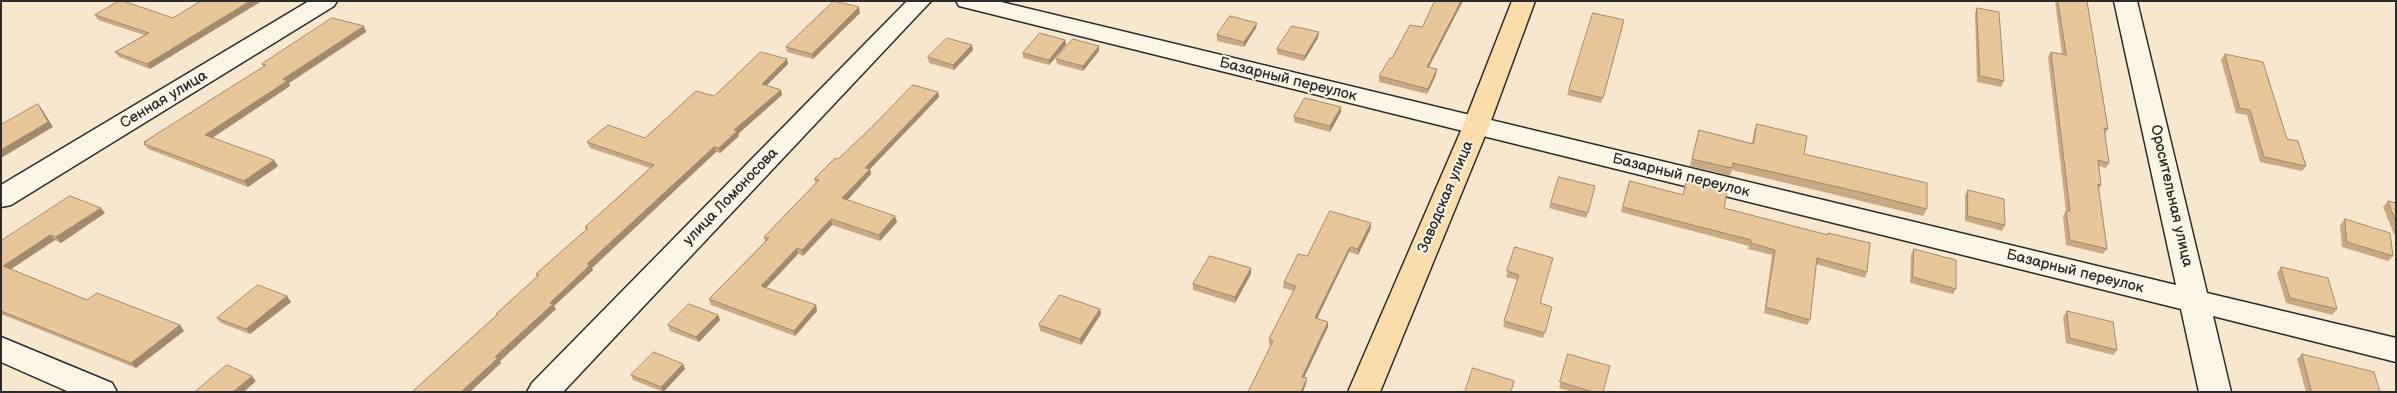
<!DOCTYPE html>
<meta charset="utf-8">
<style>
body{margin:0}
#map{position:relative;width:2397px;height:393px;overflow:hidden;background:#f6e7ce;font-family:"Balsamiq Sans",sans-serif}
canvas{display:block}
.frame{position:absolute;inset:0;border:2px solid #2b2b2b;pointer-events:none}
</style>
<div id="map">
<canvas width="2397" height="393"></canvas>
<div class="frame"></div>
</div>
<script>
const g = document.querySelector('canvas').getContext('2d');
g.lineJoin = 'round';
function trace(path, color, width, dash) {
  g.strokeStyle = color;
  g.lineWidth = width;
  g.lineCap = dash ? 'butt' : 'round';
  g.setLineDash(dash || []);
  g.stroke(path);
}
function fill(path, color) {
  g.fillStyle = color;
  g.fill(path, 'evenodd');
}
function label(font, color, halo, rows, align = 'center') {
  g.font = font + ' "Balsamiq Sans",sans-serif';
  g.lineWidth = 4;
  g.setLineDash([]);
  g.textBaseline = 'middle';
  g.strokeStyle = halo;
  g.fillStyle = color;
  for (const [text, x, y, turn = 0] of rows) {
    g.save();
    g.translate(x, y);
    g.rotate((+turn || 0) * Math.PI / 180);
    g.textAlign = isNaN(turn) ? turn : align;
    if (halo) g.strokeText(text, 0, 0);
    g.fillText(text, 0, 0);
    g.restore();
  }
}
const minor = new Path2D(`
 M 309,1 L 337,1 L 334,6 L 11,205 L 1,207 L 1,185 Z
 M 907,1 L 931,1 L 563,392 L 527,392 L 532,383 Z
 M 956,1 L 997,1 L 2176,285 L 2114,1 L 2137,1 L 2207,293 L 2396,338 L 2396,362 L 2213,316 L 2231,392 L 2199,392 L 2181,309 L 959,6 Z
 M 1,337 L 112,383 L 117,392 L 69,392 L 1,362 Z`);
const major = new Path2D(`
 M 1512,1 L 1535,1 L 1489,126 L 1380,392 L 1348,392 L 1463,126 Z`);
trace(minor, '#2b2b2b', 3);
trace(major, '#2b2b2b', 3);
fill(minor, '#fcf5e5');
fill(major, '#fbdcab');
fill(new Path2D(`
 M 1463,1 L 1429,67 L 1436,75 L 1427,94 L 1379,82 L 1379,76 L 1422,27 Z
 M 2055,1 L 2087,1 L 2108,129 L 2105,134 L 2109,163 L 2106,168 L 2099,166 L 2101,185 L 2098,190 L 2107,249 L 2103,254 L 2066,245 L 2063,216 L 2066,211 L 2048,57 L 2051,52 L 2062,54 Z
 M 1977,8 L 2004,81 L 2001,87 L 1977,82 L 1975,13 Z
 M 860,13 L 813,59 L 787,52 L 786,47 Z
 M 95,15 L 173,18 L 150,69 L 119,57 L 115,52 L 144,35 L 98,20 Z
 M 1624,20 L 1601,103 L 1567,95 L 1569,90 Z
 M 1257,23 L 1256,28 L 1244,47 L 1217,41 L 1217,35 Z
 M 364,26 L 366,32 L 289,83 L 290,86 L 212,138 L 274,160 L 278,166 L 248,187 L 148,149 L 144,144 L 145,143 L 144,142 L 264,67 L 262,64 Z
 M 1319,32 L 1318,38 L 1304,61 L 1277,54 L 1277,49 Z
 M 1065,40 L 1066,45 L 1049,65 L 1023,58 L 1023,53 Z
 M 1099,46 L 1099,51 L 1083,71 L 1057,64 L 1056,59 Z
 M 973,50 L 954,70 L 929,63 L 928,57 Z
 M 2225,54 L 2306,166 L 2302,171 L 2260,162 L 2247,115 L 2236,113 L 2221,60 Z
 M 787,59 L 788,64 L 767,85 L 782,95 L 738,134 L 739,136 L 720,153 L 716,152 L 592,268 L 593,270 L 554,306 L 556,309 L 500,361 L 501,363 L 470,392 L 412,392 L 497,315 L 496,314 L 537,277 L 536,274 L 586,230 L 585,227 L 650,168 L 590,148 L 587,142 L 645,138 L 714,96 Z
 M 938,92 L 939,97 L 870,169 L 871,174 L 847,200 L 897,222 L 880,241 L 832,225 L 803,256 L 798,254 L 766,288 L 816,305 L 817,311 L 795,336 L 711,305 L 709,299 L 765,242 L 764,237 L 816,184 L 814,179 Z
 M 1341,112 L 1330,132 L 1294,122 L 1294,117 Z
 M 1757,124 L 1804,154 L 1927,209 L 1923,216 L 1857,200 L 1732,170 L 1730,176 L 1690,166 L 1699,130 L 1752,143 L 1754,131 Z
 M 1559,177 L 1595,186 L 1586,218 L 1549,208 Z
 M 1630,181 L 1683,195 L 1686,182 L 1724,208 L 1827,235 L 1828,233 L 1867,272 L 1865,278 L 1816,264 L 1810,320 L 1807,325 L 1764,313 L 1772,255 L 1748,249 L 1749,246 L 1621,212 Z
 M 1968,190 L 2005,225 L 2002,231 L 1965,221 L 1965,195 Z
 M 2388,201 L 2396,203 L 2396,235 L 2394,234 L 2383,207 Z
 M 105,213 L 61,243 L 55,240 L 11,269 L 87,300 L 180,325 L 184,331 L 136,368 L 1,314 L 1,241 Z
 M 2345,219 L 2393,256 L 2388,261 L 2342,247 L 2340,225 Z
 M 1371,228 L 1358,255 L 1349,252 L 1317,318 L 1328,322 L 1328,327 L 1304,377 L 1307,378 L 1306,384 L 1271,345 L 1269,345 L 1269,339 L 1294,291 L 1283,288 L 1284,282 L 1307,256 Z
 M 1515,247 L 1540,303 L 1552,307 L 1543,338 L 1503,327 L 1518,280 L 1506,277 Z
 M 1914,249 L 1956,289 L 1953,294 L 1910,283 L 1911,254 Z
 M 2281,267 L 2337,309 L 2332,315 L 2286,303 L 2277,273 Z
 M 1251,274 L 1235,303 L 1193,290 L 1193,284 Z
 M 287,296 L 291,302 L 250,334 L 221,323 L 217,318 Z
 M 2067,311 L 2117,350 L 2113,355 L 2066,343 L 2063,317 Z
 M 1101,314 L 1081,345 L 1040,331 L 1039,325 Z
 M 718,315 L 720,320 L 699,342 L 670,331 L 668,325 Z
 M 1568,354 L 1603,392 L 1573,392 L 1559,388 Z
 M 2302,354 L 2380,392 L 2306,392 L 2297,359 Z
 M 683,364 L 685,369 L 664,392 L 633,380 L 631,375 Z`), '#c8a984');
fill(new Path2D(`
 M 250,1 L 262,1 L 150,69 L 147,64 Z
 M 1461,1 L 1463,1 L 1426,72 L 1427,67 Z
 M 859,7 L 860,13 L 813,59 L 812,54 Z
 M 1257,23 L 1256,28 L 1244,47 L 1244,42 Z
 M 364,26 L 366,32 L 289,83 L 290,86 L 209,140 L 205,135 L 283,79 Z
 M 1319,32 L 1318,38 L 1304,61 L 1305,56 Z
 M 1065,40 L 1066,45 L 1049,65 L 1049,60 Z
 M 972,45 L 973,50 L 954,70 L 953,65 Z
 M 1099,46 L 1099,51 L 1083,71 L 1083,66 Z
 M 787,59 L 788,64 L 763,89 L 762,84 Z
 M 1437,69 L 1436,75 L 1427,94 L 1428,89 Z
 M 781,90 L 782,95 L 738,134 L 739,136 L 720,153 L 719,148 L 734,130 Z
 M 938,92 L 939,97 L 870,169 L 871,174 L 844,204 L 842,198 L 865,168 Z
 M 38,104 L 42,109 L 53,127 L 1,158 L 1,150 Z
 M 1341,107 L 1341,112 L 1330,132 L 1330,126 Z
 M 714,147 L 716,152 L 592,268 L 593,270 L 554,306 L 556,309 L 500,361 L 501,363 L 470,392 L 461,392 L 587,264 Z
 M 274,160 L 278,166 L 248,187 L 244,181 Z
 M 101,208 L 105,213 L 61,243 L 56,237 Z
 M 895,216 L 897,222 L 880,241 L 879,235 Z
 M 831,219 L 832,225 L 803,256 L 802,250 Z
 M 1371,223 L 1371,228 L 1358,255 L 1358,249 Z
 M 50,235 L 55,240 L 8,271 L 3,266 Z
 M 1350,247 L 1349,252 L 1315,323 L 1315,318 Z
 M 797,248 L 798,254 L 763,291 L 761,286 Z
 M 1251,268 L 1251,274 L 1235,303 L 1235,297 Z
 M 287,296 L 291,302 L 250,334 L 246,329 Z
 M 816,305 L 817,311 L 795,336 L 794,331 Z
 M 1100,309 L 1101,314 L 1081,345 L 1080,339 Z
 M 718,315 L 720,320 L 699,342 L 696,337 Z
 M 1328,322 L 1328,327 L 1302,382 L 1302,377 Z
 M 180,325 L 184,331 L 136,368 L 131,363 Z
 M 683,364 L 685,369 L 663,392 L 661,387 Z
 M 252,376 L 256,381 L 244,392 L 233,392 Z
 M 1307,378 L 1306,384 L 1303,392 L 1301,392 Z`), '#a38a6c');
const building = new Path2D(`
 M 119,1 L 123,1 L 173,18 L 201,1 L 250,1 L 147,64 L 115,52 L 149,33 L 95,15 Z
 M 834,1 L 859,7 L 812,54 L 786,47 Z
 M 1435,1 L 1461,1 L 1427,67 L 1437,69 L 1428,89 L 1379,76 L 1390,58 L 1392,58 L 1410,25 L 1422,27 Z
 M 2058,1 L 2087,1 L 2108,129 L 2104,128 L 2109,163 L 2098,160 L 2101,185 L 2098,184 L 2107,249 L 2070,240 L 2066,211 L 2070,211 L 2051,52 L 2066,55 Z
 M 1977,8 L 1999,12 L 2004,81 L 1980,76 Z
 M 1593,13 L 1624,20 L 1603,98 L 1569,90 Z
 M 1230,16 L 1257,23 L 1244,42 L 1217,35 Z
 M 332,18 L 364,26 L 283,79 L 287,81 L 205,135 L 274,160 L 244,181 L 144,144 L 146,142 L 144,142 L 266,65 L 262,64 Z
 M 1292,26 L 1319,32 L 1305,56 L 1277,49 Z
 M 1040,33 L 1065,40 L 1049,60 L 1023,53 Z
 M 947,38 L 972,45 L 953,65 L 928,57 Z
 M 1073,39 L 1099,46 L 1083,66 L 1056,59 Z
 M 761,52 L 787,59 L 762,84 L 781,90 L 734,130 L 737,131 L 719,148 L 714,147 L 587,264 L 590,265 L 550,303 L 553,304 L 495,357 L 498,358 L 461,392 L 412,392 L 498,314 L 496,314 L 539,275 L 536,274 L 588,228 L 585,227 L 654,165 L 587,142 L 608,125 L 645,138 L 696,91 L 714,96 Z
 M 2225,54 L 2263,62 L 2287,139 L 2298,141 L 2306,166 L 2264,157 L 2250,110 L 2240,108 Z
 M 913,85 L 938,92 L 865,168 L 870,169 L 842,198 L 895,216 L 879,235 L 831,219 L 802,250 L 797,248 L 761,286 L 816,305 L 794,331 L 709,299 L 769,238 L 764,237 L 819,180 L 814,179 L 835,158 L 838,159 L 871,128 Z
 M 1305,98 L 1341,107 L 1330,126 L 1294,117 Z
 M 38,104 L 48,122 L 1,150 L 1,125 Z
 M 1757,124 L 1807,136 L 1804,154 L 1927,183 L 1927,209 L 1860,192 L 1733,163 L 1732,168 L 1692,159 L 1699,130 L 1753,144 Z
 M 1559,177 L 1595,186 L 1588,213 L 1551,203 Z
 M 1630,181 L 1683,195 L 1686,182 L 1727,192 L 1724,208 L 1828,235 L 1828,233 L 1870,243 L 1867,272 L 1817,258 L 1810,320 L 1766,307 L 1775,250 L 1751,243 L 1751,240 L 1623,207 Z
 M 1968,190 L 2004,199 L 2005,225 L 1968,216 Z
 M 70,196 L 101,208 L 56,237 L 50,235 L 3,266 L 87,300 L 97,293 L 180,325 L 131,363 L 1,311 L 1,241 Z
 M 2388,201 L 2396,203 L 2396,222 Z
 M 1330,211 L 1371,223 L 1358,249 L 1350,247 L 1315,318 L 1328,322 L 1302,377 L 1307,378 L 1301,392 L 1248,392 L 1273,341 L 1269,339 L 1296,286 L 1284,282 L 1298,254 L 1307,256 Z
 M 2345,219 L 2390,233 L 2393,256 L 2347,242 Z
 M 1515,247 L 1553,258 L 1540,303 L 1552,307 L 1545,333 L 1504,321 L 1519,275 L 1507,271 Z
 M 1914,249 L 1956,260 L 1956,289 L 1913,277 Z
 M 1210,256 L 1251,268 L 1235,297 L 1193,284 Z
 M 2281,267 L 2328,278 L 2337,309 L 2290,298 Z
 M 258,285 L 287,296 L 246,329 L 217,318 Z
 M 1060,295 L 1100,309 L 1080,339 L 1039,325 Z
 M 689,304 L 718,315 L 696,337 L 668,325 Z
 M 2067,311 L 2113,322 L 2117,350 L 2070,338 Z
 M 654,352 L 683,364 L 661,387 L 631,375 Z
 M 1568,354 L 1610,366 L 1603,392 L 1593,392 L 1560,382 Z
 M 2302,354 L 2374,372 L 2380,392 L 2312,392 Z
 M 227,365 L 252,376 L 233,392 L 195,392 Z
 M 1473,368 L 1514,381 L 1511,392 L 1465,392 Z`);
fill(building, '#e9c59a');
trace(building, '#a38a6c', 1);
label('15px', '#2b2b2b', '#fcf5e5', [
 ["Базарный переулок",1288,80,14],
 ["Сенная улица",164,100,-31],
 ["Базарный переулок",1681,176,14],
 ["Оросительная улица",2171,196,77],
 ["улица Ломоносова",731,197,-46],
 ["Заводская улица",1446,197,-67],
 ["Базарный переулок",2075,272,14]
]);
</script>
